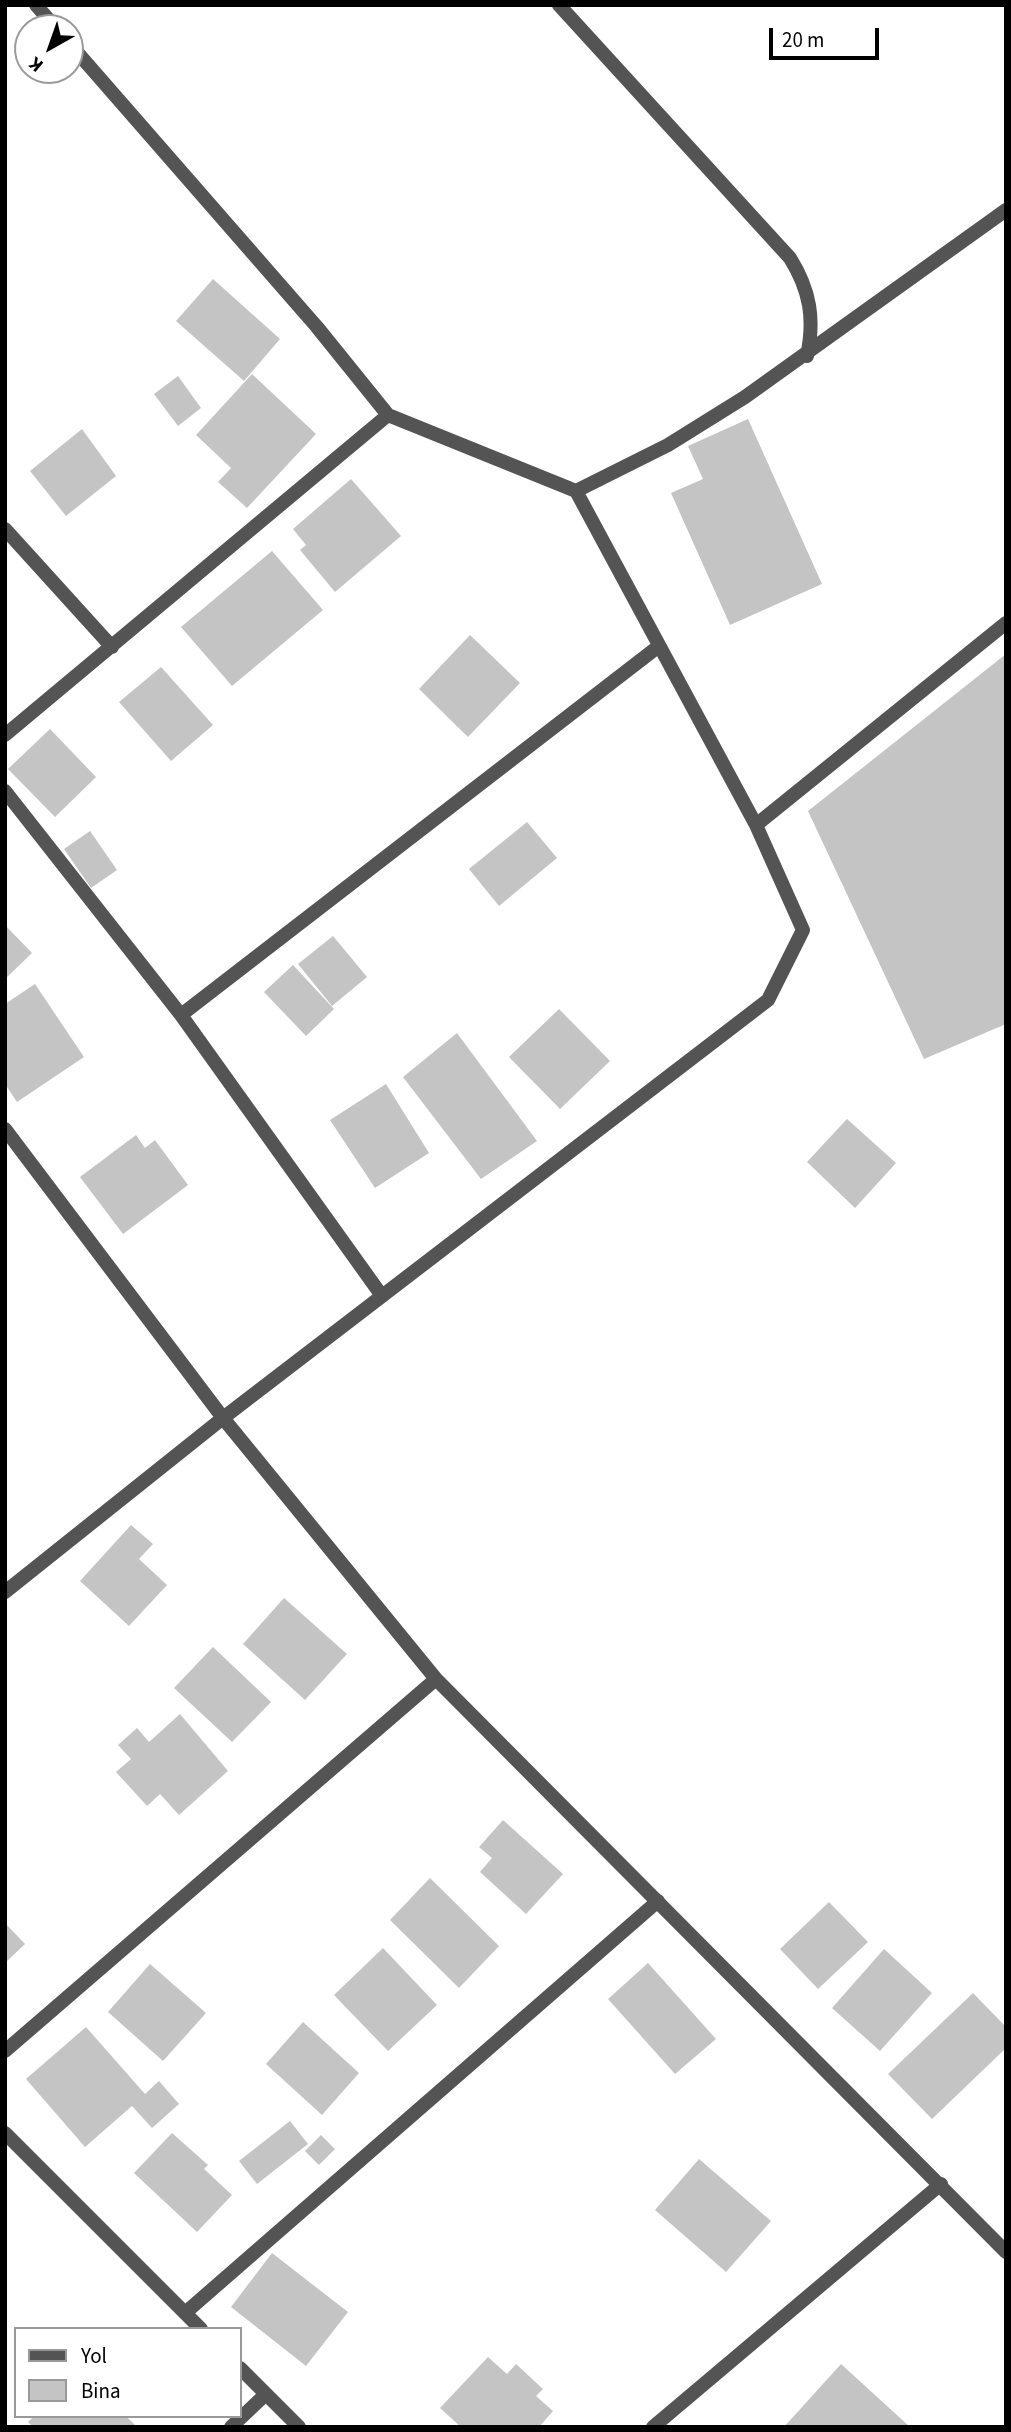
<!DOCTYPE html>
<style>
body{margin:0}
#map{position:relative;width:1011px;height:2432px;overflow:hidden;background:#fff;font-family:"Source Sans 3",sans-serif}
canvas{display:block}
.frame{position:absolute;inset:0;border:7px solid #000;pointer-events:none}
.legend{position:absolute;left:14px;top:2327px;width:228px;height:91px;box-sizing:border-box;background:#fff;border:2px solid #999;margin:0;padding:9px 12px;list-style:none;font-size:21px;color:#000}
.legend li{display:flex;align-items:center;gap:14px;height:35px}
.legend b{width:35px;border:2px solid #999}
.north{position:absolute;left:14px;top:14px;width:70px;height:70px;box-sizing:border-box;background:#fff;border:2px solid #999;border-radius:50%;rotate:220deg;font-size:19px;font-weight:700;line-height:28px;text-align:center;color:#000}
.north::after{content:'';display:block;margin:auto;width:24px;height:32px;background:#000;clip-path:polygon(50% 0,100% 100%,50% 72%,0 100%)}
.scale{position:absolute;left:769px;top:28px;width:110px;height:32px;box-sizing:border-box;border:4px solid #000;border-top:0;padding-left:9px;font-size:21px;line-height:24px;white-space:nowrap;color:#000;-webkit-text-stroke:5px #fff;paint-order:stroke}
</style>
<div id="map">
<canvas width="1011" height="2432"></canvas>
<div class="frame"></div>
<ul class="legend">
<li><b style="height:9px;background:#545454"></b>Yol</li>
<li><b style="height:19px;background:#c4c4c4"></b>Bina</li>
</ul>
<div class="north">K</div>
<div class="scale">20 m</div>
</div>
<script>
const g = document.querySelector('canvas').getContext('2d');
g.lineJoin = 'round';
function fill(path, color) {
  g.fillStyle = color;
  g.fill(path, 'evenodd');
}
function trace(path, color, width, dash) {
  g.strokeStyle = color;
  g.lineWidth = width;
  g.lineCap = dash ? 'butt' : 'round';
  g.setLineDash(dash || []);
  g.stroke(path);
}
fill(new Path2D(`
 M 213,279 L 280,339 L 244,381 L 176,321 Z
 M 252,374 L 316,434 L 247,508 L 218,482 L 231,468 L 196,435 Z
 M 178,376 L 201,408 L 178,426 L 154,394 Z
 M 748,419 L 822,584 L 730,625 L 671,493 L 703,479 L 688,446 Z
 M 82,429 L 116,476 L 66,516 L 30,471 Z
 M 351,479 L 401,536 L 335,592 L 300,550 L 306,545 L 293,529 Z
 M 272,551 L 323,610 L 232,686 L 181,627 Z
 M 470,635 L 520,683 L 468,737 L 419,689 Z
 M 1006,654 L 1006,1024 L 924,1059 L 808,811 Z
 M 161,667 L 213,725 L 171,761 L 119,702 Z
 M 50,729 L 96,777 L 55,817 L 8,769 Z
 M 527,822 L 557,858 L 499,906 L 469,869 Z
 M 90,831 L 117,870 L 91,888 L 64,849 Z
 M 5,925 L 32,953 L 5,979 Z
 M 333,936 L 367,977 L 332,1006 L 298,964 Z
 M 293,965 L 334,1009 L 306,1036 L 264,992 Z
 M 35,984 L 84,1057 L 17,1102 L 5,1084 L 5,1004 Z
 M 559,1009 L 610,1061 L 560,1109 L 509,1057 Z
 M 457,1033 L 537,1141 L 481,1179 L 403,1077 Z
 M 386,1084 L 429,1153 L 375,1188 L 330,1120 Z
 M 847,1119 L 896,1163 L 855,1208 L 807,1162 Z
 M 136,1135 L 145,1148 L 155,1140 L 188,1185 L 123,1234 L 80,1177 Z
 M 131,1525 L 153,1544 L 139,1559 L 167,1585 L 129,1626 L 80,1581 Z
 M 284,1598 L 347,1654 L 305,1700 L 243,1644 Z
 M 213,1647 L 271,1702 L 232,1742 L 174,1688 Z
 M 180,1714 L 228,1771 L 179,1815 L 160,1794 L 147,1806 L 116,1772 L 131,1759 L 118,1745 L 137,1728 L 149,1742 Z
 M 503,1820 L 563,1874 L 526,1914 L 480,1872 L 492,1858 L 479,1847 Z
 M 430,1878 L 499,1946 L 459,1988 L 390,1920 Z
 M 829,1902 L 868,1942 L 818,1989 L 780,1949 Z
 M 5,1923 L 25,1944 L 5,1963 Z
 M 383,1948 L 437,2005 L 388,2051 L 334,1995 Z
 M 884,1949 L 932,1993 L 880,2051 L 832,2008 Z
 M 648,1963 L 716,2039 L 675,2074 L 608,1999 Z
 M 150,1964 L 206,2013 L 163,2061 L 108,2012 Z
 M 973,1993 L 1006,2027 L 1006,2048 L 932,2119 L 888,2074 Z
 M 303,2022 L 359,2073 L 322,2115 L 266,2064 Z
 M 86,2027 L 145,2094 L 159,2081 L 179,2104 L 152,2128 L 132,2106 L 85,2147 L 26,2079 Z
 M 290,2121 L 308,2144 L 257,2184 L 239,2161 Z
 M 172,2133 L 208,2165 L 204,2169 L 232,2195 L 197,2232 L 134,2173 Z
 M 321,2135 L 335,2149 L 319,2165 L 305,2151 Z
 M 699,2159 L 771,2221 L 726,2272 L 655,2210 Z
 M 272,2253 L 348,2312 L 306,2366 L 231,2307 Z
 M 488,2357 L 507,2374 L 516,2364 L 543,2389 L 536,2396 L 553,2411 L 539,2427 L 461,2427 L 440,2408 Z
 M 841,2364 L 910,2427 L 784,2427 Z
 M 34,2416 L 126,2416 L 135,2425 L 33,2427 L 28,2422 Z`), '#c4c4c4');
trace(new Path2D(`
 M 36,5 L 56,28
 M 559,5 L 790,258 C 810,290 815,319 807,356
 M 576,491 L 668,445 L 745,397 L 1006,210
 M 5,529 L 112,647
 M 5,735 L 388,415
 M 5,791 L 181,1015 L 382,1296
 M 756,825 L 1006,623
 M 181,1015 L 659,646
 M 5,1129 L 223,1418 L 436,1679 L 1006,2252
 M 5,1592 L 223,1418 L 768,1000 L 803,930 L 756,825 L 576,491 L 388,415 L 317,327 L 70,44
 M 5,2051 L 436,1679
 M 5,2133 L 201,2329
 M 185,2313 L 658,1901
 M 266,2394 L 299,2427
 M 231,2427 L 266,2394 L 240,2368
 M 653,2427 L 941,2184`), '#545454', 14);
</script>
